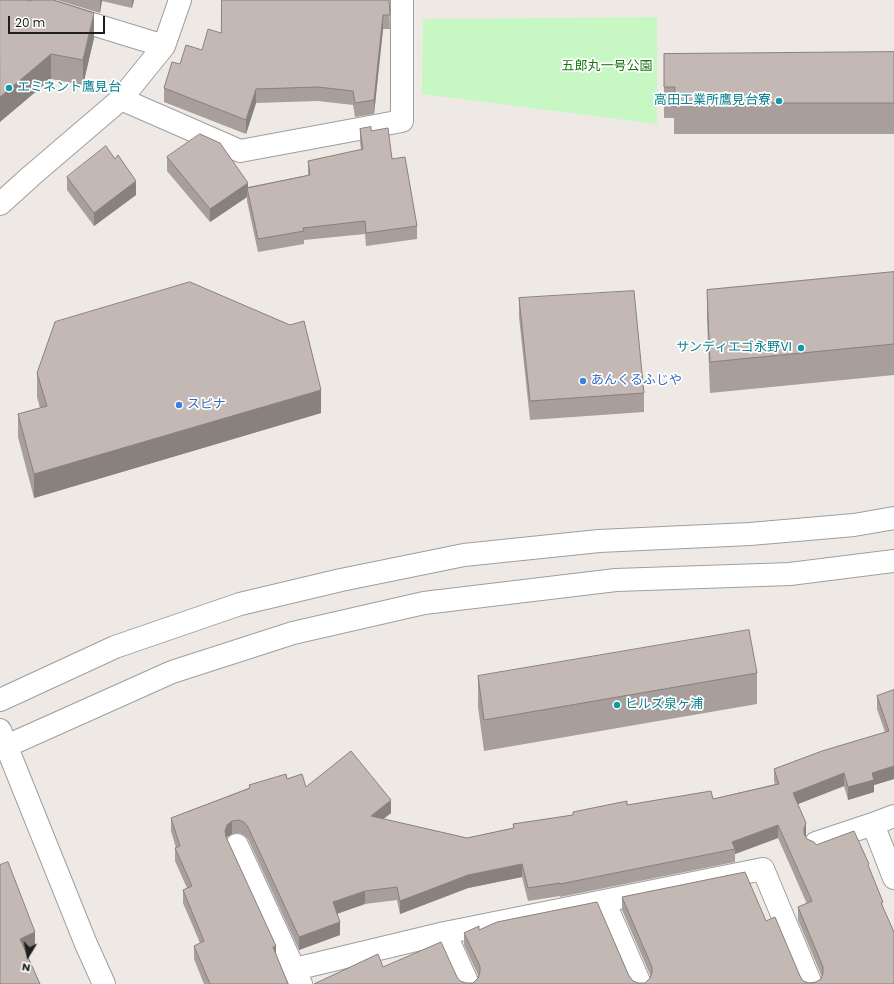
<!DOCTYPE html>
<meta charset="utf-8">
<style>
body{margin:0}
#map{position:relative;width:894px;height:984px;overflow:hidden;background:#eee9e4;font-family:Poppins,sans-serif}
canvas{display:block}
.north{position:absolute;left:8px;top:936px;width:40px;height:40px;-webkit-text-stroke:3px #fff;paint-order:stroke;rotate:190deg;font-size:11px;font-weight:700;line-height:16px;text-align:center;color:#1e1e1e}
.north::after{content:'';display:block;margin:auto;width:14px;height:18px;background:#1e1e1e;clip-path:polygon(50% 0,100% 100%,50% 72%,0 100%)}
.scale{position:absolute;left:8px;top:16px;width:97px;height:18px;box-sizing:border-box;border:2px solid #1e1e1e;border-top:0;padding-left:5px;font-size:12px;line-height:14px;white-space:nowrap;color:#1e1e1e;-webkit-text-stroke:3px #fff;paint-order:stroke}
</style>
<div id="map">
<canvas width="894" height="984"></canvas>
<div class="north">N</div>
<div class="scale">20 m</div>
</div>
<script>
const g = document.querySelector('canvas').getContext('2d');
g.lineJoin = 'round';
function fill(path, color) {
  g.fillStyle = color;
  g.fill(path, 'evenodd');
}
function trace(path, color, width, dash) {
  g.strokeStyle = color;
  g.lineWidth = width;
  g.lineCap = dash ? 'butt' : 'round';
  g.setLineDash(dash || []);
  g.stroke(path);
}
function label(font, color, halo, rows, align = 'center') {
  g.font = font + ' Poppins,"Noto Sans JP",sans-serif';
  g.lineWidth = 3.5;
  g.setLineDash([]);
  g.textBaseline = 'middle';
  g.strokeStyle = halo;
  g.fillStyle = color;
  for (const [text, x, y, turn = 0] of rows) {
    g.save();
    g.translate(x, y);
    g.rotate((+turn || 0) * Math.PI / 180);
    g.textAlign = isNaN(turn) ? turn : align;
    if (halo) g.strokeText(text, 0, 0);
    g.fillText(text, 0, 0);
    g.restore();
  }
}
fill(new Path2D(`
 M 657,17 L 657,124 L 422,94 L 423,19 Z`), '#c7f7c3');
const minor = new Path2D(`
 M 14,0 L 164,46
 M 121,99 L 240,151 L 402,121 L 402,0
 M 0,204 L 31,176 L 121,99 L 164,46 L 180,0
 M 0,700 L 115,647 L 240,604 L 341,580 L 464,555 L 599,541 L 750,534 L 854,525 L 894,518
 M 0,730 L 86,944 L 104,984
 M 0,749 L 172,672 L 293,633 L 424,603 L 616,580 L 790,574 L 894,561
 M 894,816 L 873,824 L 894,878
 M 816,843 L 873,824
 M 237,845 L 301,984
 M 604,901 L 640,984
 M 445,933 L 468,984
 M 295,969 L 445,933 L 763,869 L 811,984`);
trace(minor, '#9f9f9f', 24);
trace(minor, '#fff', 22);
fill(new Path2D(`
 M 0,0 L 94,38 L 83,85 L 51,79 Z
 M 57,0 L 134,0 L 132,8 L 102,1 L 100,13 Z
 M 389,0 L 390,29 L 383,29 L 374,114 L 355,117 L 353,105 L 318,101 L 256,103 L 246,134 L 164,102 L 164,88 L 180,64 L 202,50 L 221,33 Z
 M 894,52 L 894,134 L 674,134 L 674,118 L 664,118 L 664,54 Z
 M 360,129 L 371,131 L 392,159 L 417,226 L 417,239 L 366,246 L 365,234 L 304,240 L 304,244 L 258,252 L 247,201 L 247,197 L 210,222 L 167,171 L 167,157 L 248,187 L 308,175 L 308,161 L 361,150 L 360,142 Z
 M 115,159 L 136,195 L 94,226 L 67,190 L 67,177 Z
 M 894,272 L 894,375 L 710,393 L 707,320 L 707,290 Z
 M 519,298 L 644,393 L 644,412 L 530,420 L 519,317 Z
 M 37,373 L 321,413 L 34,498 L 18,437 L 18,414 L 40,408 L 37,397 Z
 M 757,673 L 757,704 L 484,751 L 478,707 L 478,676 Z
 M 894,690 L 894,779 L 874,785 L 874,792 L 848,800 L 844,786 L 798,804 L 806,836 L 806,837 L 807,839 L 816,845 L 869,868 L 883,906 L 894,984 L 314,984 L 383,967 L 457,977 L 460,981 L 466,983 L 473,983 L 479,977 L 464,945 L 464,933 L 479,930 L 629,976 L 633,981 L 638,983 L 645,983 L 651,977 L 622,910 L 622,897 L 766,921 L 800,976 L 803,981 L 809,983 L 816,982 L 821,979 L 822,977 L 798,920 L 798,907 L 807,904 L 778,838 L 735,854 L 735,862 L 560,897 L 560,896 L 528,901 L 522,877 L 468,888 L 400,914 L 397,900 L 365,904 L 337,914 L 340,935 L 299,950 L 248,839 L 244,835 L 239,833 L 232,834 L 227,837 L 226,839 L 288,984 L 204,984 L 194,959 L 194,946 L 200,943 L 183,903 L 183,890 L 187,888 L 175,861 L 175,848 L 176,848 L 171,831 L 171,818 L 249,788 L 249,785 L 287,779 L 306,787 L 391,813 L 383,819 L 467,838 L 513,828 L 513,824 L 573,815 L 573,812 L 627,805 L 713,799 L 775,784 L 774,781 L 774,769 L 885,732 L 877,709 L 877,696 Z`), '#a89e9b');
fill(new Path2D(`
 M 100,0 L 102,0 L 100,13 Z
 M 132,0 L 134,0 L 132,8 Z
 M 94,13 L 94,38 L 83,85 L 83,60 Z
 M 383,15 L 383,29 L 374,114 L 374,100 Z
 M 51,54 L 51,79 L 0,122 L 0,97 Z
 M 256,89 L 256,103 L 246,134 L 246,120 Z
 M 136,181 L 136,195 L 94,226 L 94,213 Z
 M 248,183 L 248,193 L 247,188 L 247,197 L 210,222 L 210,209 Z
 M 321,390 L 321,413 L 34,498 L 34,474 Z
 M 894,766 L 894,779 L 874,785 L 874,792 L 848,800 L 848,787 L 872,773 Z
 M 844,773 L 844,786 L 793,806 L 793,793 Z
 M 391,800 L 391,813 L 371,829 L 371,816 Z
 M 232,821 L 232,834 L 227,837 L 225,844 L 225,831 L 227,825 Z
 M 806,823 L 806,836 L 804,841 L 804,828 Z
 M 778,825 L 778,838 L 735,854 L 735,849 L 732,842 Z
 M 522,864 L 522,877 L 468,888 L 400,914 L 400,901 L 468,875 Z
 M 365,891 L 365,904 L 333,915 L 333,902 Z
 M 340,922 L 340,935 L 299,950 L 299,937 Z
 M 35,932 L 35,945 L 20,952 L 20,939 Z
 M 276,946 L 276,959 L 273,947 Z`), '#88817e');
const building = new Path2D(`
 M 0,0 L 26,0 L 31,1 L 31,0 L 53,0 L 94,13 L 83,60 L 51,54 L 0,97 Z
 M 222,0 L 389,0 L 390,15 L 383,15 L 374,100 L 355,103 L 353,91 L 318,87 L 256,89 L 246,120 L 164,88 L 172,62 L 180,64 L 186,45 L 202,50 L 208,29 L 221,33 Z
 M 894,52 L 894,103 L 674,103 L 675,87 L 664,87 L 664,54 Z
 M 371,127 L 371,131 L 388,128 L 392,159 L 405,157 L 417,226 L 366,233 L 365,221 L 303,228 L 304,231 L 258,239 L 247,188 L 310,175 L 308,161 L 363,149 L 360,129 Z
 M 200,134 L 220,143 L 248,183 L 210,209 L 167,157 Z
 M 106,146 L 115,159 L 118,155 L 136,181 L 94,213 L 67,177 Z
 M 894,272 L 894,344 L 710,362 L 707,290 Z
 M 190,282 L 290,325 L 304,321 L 321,390 L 34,474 L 18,414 L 47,406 L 37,373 L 55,322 Z
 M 634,291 L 644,393 L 530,401 L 519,298 Z
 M 749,630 L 757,673 L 484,720 L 478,676 Z
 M 894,690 L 894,766 L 872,773 L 874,780 L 848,787 L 844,773 L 793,793 L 806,823 L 804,828 L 804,834 L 807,839 L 814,842 L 816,845 L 854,831 L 869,864 L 868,865 L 883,902 L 881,903 L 894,932 L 894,984 L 314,984 L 378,954 L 383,967 L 441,942 L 457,977 L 460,981 L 466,983 L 473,983 L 478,978 L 480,972 L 480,966 L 464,933 L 479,926 L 479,930 L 497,922 L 597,902 L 629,976 L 633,981 L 638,983 L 645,983 L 650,978 L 652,973 L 652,967 L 622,897 L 745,872 L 766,921 L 775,917 L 800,976 L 803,981 L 809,983 L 816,982 L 821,979 L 823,973 L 823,967 L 798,907 L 812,901 L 778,825 L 732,842 L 735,849 L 560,884 L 560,883 L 528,888 L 522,864 L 468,875 L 400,901 L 397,887 L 365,891 L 333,902 L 340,922 L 299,937 L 248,827 L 244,822 L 239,820 L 232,821 L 227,825 L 225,831 L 226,837 L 276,946 L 273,947 L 288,984 L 210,984 L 194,946 L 204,941 L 183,890 L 192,886 L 175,848 L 180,846 L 171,818 L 250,788 L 249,785 L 286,774 L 287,779 L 302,774 L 306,787 L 351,751 L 391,800 L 371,816 L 467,838 L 514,828 L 513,824 L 573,815 L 573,812 L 627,801 L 627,805 L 711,791 L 713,799 L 779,784 L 774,769 L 822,751 L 889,731 L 877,696 Z
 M 8,862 L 35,932 L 20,939 L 40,984 L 0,984 L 0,865 Z`);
fill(building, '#c3b8b4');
trace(building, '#88817e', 1);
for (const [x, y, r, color] of [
 [9,88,4,"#0f9aa8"],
 [779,101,4,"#0f9aa8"],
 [801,348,4,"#0f9aa8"],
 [583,381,4,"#3f7fe0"],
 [179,405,4,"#3f7fe0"],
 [617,705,4,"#0f9aa8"]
]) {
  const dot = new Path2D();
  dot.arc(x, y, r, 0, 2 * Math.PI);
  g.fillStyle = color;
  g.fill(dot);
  trace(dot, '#fff', 1.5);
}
label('13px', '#187711', '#fff', [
 ["五郎丸一号公園",607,67]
]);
label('13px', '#0d838f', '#fff', [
 ["エミネント鷹見台",17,88],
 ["高田工業所鷹見台寮",771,101,"right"],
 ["サンディエゴ永野Ⅵ",793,348,"right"],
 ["ヒルズ泉ヶ浦",625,705]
], 'left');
label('13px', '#366cbe', '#fff', [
 ["あんくるふじや",591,381],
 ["スピナ",187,405]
], 'left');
</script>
